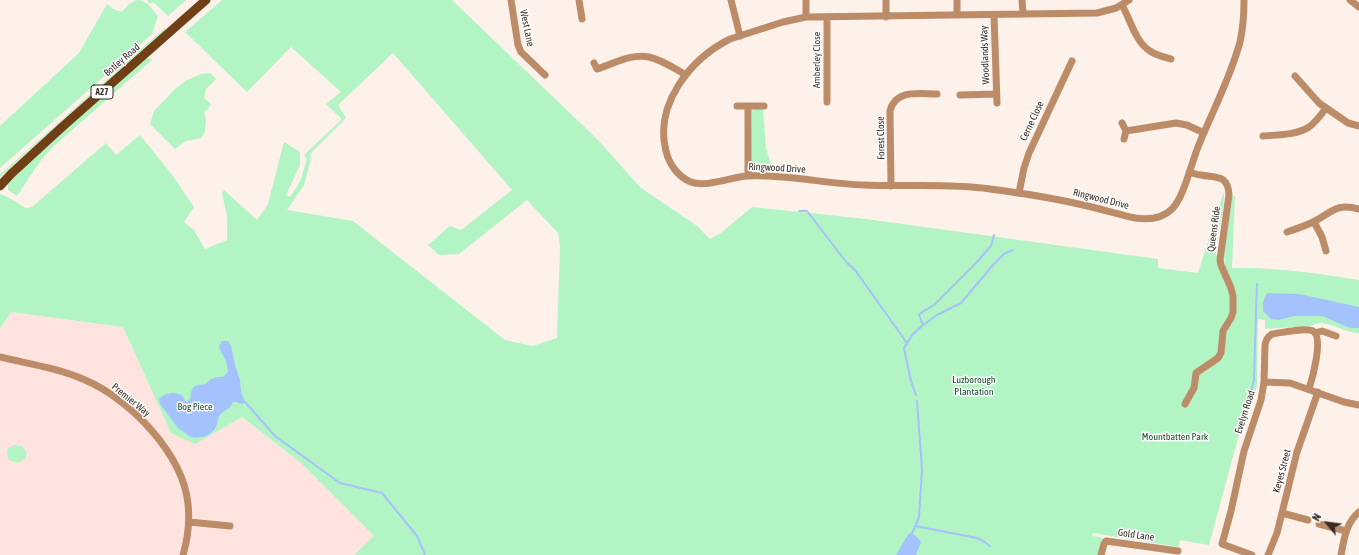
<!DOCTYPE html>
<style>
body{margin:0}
#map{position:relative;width:1359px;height:555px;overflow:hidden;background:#fdf1ea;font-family:"Asap Condensed",sans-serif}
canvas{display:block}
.north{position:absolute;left:1307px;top:503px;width:40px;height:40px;-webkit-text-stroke:3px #fff;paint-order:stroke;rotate:299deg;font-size:11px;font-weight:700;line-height:16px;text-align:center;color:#372c25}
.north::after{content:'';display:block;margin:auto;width:14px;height:18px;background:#372c25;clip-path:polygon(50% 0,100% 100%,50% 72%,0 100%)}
</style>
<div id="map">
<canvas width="1359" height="555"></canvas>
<div class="north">N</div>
</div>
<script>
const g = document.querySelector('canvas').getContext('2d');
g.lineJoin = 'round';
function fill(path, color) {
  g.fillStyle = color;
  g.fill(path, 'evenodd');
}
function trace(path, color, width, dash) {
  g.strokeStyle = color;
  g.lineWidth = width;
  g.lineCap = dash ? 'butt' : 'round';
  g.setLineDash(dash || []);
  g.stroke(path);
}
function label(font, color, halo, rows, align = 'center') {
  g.font = font + ' "Asap Condensed",sans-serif';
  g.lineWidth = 3;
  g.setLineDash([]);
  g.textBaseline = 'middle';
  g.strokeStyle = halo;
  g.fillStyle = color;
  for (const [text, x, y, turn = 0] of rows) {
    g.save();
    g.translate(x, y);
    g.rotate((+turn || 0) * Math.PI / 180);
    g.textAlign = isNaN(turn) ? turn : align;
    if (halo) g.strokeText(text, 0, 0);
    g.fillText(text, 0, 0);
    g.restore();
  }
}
fill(new Path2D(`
 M 11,312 L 123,327 L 171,433 L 195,443 L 242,417 L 301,463 L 374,536 L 354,555 L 0,555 L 0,329 Z`), '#fee3df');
fill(new Path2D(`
 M 136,0 C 148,0 151,8 158,16 L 152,34 L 0,168 L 0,126 L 79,53 L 107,4 L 113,9 L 122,12 L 129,4 Z
 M 147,0 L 186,0 L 168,16 L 153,2 L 150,4 Z
 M 222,0 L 452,0 L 597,139 L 641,188 L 696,225 L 710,239 L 722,232 L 752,207 L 866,219 L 1158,259 L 1158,268 L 1198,273 L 1224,191 C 1225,212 1216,233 1216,252 C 1217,257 1218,263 1219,268 L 1225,268 L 1224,256 L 1232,197 L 1235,195 L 1232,268 C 1275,267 1317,273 1359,280 L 1359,333 C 1345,334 1323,316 1312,326 L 1265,329 L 1265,320 L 1258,319 L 1257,386 L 1249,413 L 1240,431 L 1209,545 L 1180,540 L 1179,547 L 1093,533 L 1092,536 L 1100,537 L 1103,539 L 1099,555 L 354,555 L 374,536 L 301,463 L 242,417 L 195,444 L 171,433 L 123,327 L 11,312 L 0,329 L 0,194 L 6,196 L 26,208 L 32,207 L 106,143 L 116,155 L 140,135 L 173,176 L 194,207 L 184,222 L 194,230 L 205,249 L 227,240 L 227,217 L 222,193 L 224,190 L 257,220 L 268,204 L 284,142 L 300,152 L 300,165 L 286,195 L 290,197 L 300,182 L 307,159 L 304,155 L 342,119 L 326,104 L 341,92 L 291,47 L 247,92 L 185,32 ZM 393,53 L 512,190 L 461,230 L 450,226 L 428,245 L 439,255 L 459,254 L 527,200 L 558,233 L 560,247 L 557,338 L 532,346 L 505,340 L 353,221 L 287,210 L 304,185 L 311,159 L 310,154 L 346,118 L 338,105 Z
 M 165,28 L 166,29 L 65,118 L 0,177 L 0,174 L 4,171 Z
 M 146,58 L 153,59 L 55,145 L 41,160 L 17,196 L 8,190 L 8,184 L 26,164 Z
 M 210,73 L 216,79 L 206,89 L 204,98 L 211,104 L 208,109 L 204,112 L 206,119 L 205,132 L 201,138 L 186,141 L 175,149 L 150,124 L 154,111 L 176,88 L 187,80 L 201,74 Z
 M 763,108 L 766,148 L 772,168 L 754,168 L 751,163 L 752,111 L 754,109 Z
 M 15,445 L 22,446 L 27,453 L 25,459 L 18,463 L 9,460 L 7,454 L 8,448 Z`), '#b3f4c4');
fill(new Path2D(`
 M 1267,293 L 1299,294 L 1359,307 L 1359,328 L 1350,328 L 1322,316 L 1294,316 L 1278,320 L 1271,319 L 1263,311 L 1263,302 Z
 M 222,341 L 228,341 L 231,346 L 235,365 L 240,380 L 241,392 L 245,402 L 243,404 L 236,402 L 233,402 C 228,412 228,407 222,413 C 218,415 218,420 217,424 C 214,435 201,439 191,437 L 178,428 L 160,404 L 159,399 C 165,392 176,391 183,396 L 185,401 L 187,402 L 190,399 L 192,389 L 195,386 L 205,384 L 211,379 L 217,377 L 223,377 L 228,372 L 226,361 L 220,350 L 219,347 Z
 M 909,533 L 916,536 L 921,542 L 916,555 L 896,555 Z`), '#a4c2fd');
trace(new Path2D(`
 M 799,211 L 807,211 L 847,263 L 855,270 L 907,343
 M 923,325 L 919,315 L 922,312 L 934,305 L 975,264 L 991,246 L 994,235
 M 1255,345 L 1257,284
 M 916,395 L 911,381 L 904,348 L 913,334 L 923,325 L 937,315 L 961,303 L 993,265 L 1004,254 L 1013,250
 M 245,402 L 275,436 L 340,483 L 382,493 L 417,536 L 425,555
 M 1245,414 L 1254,380 L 1255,345
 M 915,526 L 977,538 L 983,541 L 990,546
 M 911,536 L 919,517 L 922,469 L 917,401`), '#a4c2fd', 2);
trace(new Path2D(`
 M 511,0 L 518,45 L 521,52 L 545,75
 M 579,0 L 582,19
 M 731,0 L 740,36
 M 1022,0 L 1023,14
 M 1129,0 L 1116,8 L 1097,13 L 806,17 L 783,22 L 730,39 C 690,59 654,105 666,151 C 669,164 678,177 691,182 C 705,188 732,177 747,176 C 758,175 770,176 782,177 C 809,179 836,184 864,185 C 906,187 948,183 990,189 C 1021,193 1053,198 1083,205 C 1101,209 1118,214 1135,218 C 1149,220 1162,219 1172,209 C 1184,197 1191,164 1198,147 C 1212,112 1230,79 1240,42 C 1243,29 1244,14 1244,0
 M 1350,0 L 1359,7
 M 1122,5 C 1130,19 1136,43 1150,51 C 1156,55 1164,57 1171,59
 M 957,15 L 957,0
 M 994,15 L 997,103
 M 806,17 L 806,0
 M 886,17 L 886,0
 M 594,63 L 597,69 C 613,64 632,53 649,57 C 662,60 674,68 686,75
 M 1295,76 L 1319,103 L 1348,123 L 1359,126
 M 960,95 L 996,94
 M 827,102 L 827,17
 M 737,106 L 764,106
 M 1122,123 L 1126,131 L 1124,139
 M 1126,131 L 1176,123 L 1187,125 L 1204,133
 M 1263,136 C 1277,135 1297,135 1309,127 C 1316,122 1321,115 1326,108
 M 748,176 L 748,107
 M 891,186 L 890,111 C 895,89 919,94 937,94
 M 1019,193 L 1024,168 L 1029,153 L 1072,61
 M 1314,222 L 1322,237 L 1326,251
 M 1287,232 C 1296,229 1305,226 1313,222 C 1333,212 1335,203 1359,209
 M 1315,333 L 1322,331 L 1336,336
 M 0,357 C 29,364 58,368 85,380 C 130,399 183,454 188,504 C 190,522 188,538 183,555
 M 1264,382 L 1290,383 L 1344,402 L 1359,405
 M 1185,404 L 1194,388 L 1196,373 L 1218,358 L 1221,353 L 1223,331 L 1231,318 L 1233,312 L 1233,296 L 1231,288 L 1221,265 L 1220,260 L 1229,195 C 1228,174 1216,178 1201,175 C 1197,175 1193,173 1189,172
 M 1282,513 L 1308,520
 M 189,522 L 230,526
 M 1319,524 L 1346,531
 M 1101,555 L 1104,544 L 1106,541 L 1178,551
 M 1252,555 L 1222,544 L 1231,511 L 1244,451 L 1261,400 L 1264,382 L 1265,345 C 1266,339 1268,337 1272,334 C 1282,333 1305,327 1313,331 C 1324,337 1312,380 1309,389
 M 1268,555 L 1277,533 L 1297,452 L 1318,392
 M 1341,555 C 1344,539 1346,523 1359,512`), '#bc8b68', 7);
trace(new Path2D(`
 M 0,186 L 11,174 L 61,128 L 206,0`), '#703f15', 9);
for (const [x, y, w] of [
 [102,92,22]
]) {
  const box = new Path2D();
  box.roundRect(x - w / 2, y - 7, w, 14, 3);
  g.fillStyle = '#fff';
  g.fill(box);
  trace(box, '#372c25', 1);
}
label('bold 9px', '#372c25', null, [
 ["A27",102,92]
]);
label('10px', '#372c25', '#fff', [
 ["West Lane",527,28,78],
 ["Woodlands Way",985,55,-92],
 ["Botley Road",122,60,-41],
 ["Amberley Close",817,60,-90],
 ["Cerne Close",1032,121,-65],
 ["Forest Close",881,138,-91],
 ["Ringwood Drive",777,168,3],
 ["Ringwood Drive",1101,199,14],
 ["Queens Ride",1214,229,-82],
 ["Premier Way",131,400,39],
 ["Evelyn Road",1245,412,-72],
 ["Keyes Street",1282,471,-75],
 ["Gold Lane",1136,535,8]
]);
label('10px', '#154f2b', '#fff', [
 ["Luzborough",974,380],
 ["Plantation",974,392],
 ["Bog Piece",195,407],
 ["Mountbatten Park",1175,437]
]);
</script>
